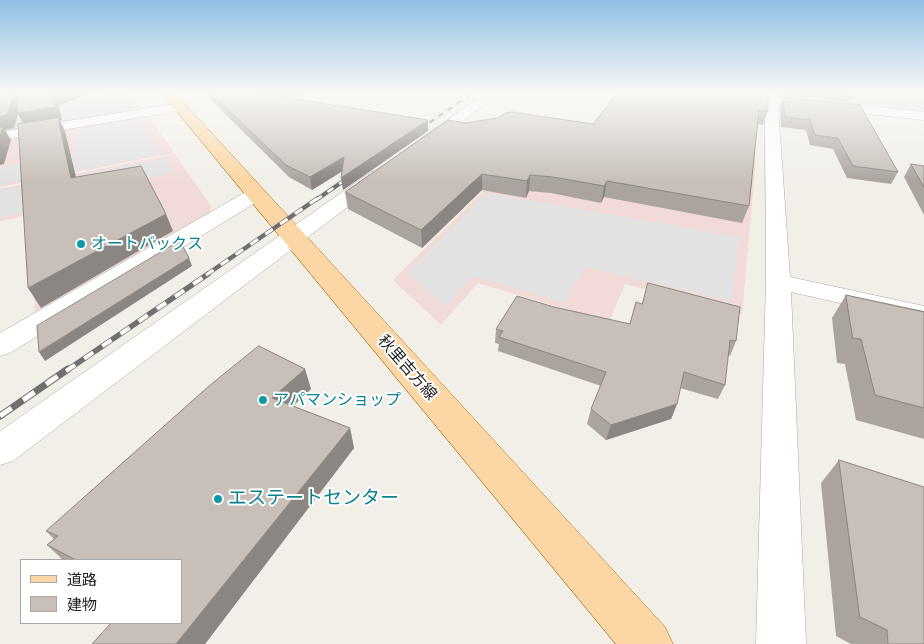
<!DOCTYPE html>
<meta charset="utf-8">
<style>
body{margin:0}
#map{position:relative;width:924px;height:644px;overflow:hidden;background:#f2efe9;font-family:"Noto Sans","Noto Sans JP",sans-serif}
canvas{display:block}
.legend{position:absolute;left:20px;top:559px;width:162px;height:65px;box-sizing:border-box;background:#fff;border:1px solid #a7a7a7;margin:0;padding:6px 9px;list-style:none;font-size:15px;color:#222}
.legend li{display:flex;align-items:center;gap:10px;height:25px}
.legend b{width:25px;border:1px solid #a7a7a7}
</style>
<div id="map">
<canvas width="924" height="644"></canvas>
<ul class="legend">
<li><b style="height:6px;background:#fcd6a4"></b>道路</li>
<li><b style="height:14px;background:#c7bfb8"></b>建物</li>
</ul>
</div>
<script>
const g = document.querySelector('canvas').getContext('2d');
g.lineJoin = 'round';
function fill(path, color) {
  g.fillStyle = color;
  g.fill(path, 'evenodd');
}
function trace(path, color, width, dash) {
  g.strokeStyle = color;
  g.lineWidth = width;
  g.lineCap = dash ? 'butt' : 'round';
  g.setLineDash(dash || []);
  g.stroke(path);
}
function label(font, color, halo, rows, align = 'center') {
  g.font = font + ' "Noto Sans","Noto Sans JP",sans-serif';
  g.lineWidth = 4;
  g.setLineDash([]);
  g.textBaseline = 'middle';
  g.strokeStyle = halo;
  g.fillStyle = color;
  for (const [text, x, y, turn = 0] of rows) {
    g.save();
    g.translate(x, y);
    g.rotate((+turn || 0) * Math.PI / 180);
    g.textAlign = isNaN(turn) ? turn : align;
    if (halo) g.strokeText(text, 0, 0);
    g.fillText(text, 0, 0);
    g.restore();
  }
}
fill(new Path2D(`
 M 837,92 L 924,92 L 924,114 L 843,105 Z
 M 131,119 L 151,120 L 174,153 L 0,187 L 0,140 Z
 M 545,130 L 756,160 L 742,314 L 625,284 L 609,322 L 478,283 L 441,325 L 393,280 Z
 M 175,154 L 211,206 L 210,213 L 35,312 L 28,215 L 0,221 L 0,189 Z`), '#f2dad9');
fill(new Path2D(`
 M 129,92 L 139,106 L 124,113 L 0,132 L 0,110 Z
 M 840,92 L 867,92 L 871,98 L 924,104 L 924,113 L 847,104 Z
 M 126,121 L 142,122 L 162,154 L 0,185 L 0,168 L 77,154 L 73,130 Z
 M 167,158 L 174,173 L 91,190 L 94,198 L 0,218 L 0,190 Z
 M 486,193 L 740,237 L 731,301 L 584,267 L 565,303 L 472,276 L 446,307 L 407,273 Z`), '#e2e2e2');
const minor = new Path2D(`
 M 487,92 L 501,92 L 429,146 L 419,146 L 416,143 L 419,140 Z
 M 765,92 L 777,92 L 790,277 L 924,306 L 924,322 L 791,292 L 806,644 L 756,644 L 766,282 Z
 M 180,103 L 185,104 L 186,107 L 185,110 L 0,140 L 0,132 Z
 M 377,171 L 383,172 L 386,176 L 383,180 L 13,461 L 0,465 L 0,431 L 371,172 Z
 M 256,188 L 263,190 L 265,194 L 263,198 L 10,353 L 0,356 L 0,333 L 249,190 Z`);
const tertiary = new Path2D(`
 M 696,92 L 737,92 L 924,112 L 924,120 L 702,96 Z`);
const primary = new Path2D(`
 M 161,92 L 174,92 L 665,627 L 673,644 L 616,644 Z`);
trace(minor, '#a9a9a9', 1);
trace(tertiary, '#a9a9a9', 1);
trace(primary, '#a06b00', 1);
fill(minor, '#fff');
fill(tertiary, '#fff');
fill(primary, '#fcd6a4');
const railFar4 = new Path2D(`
 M 416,132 L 474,92`);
const railFar3 = new Path2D(`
 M 316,200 L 352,175`);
const railFar2 = new Path2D(`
 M 206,275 L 318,198`);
const railFar1 = new Path2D(`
 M 66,371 L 208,274`);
const rail = new Path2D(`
 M 0,416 L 68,369`);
trace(railFar4, '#707070', 2.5);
trace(railFar3, '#707070', 4);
trace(railFar2, '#707070', 4.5);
trace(railFar1, '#707070', 5.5);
trace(rail, '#707070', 7);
trace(railFar4, '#fff', 2, [5.5]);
trace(railFar3, '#fff', 2.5, [7]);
trace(railFar2, '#fff', 3, [9]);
trace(railFar1, '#fff', 4, [11]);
trace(rail, '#fff', 5, [14]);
fill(new Path2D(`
 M 203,92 L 323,92 L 288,98 L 428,131 L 343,190 L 342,171 L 312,190 L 289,177 Z
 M 618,92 L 768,111 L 763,125 L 757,124 L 749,206 L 742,223 L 604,197 L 601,203 L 551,193 L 529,191 L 526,198 L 482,190 L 422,248 L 348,209 L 345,192 L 465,123 L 593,124 Z
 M 778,92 L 853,92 L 849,102 L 779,95 Z
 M 783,97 L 898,172 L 891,184 L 847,178 L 833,149 L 810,145 L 806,130 L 781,127 L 780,106 Z
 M 911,164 L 924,166 L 924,215 L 904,177 Z
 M 846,295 L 924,311 L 924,439 L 856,420 L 845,364 L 837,363 L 832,318 Z
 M 636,302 L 736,341 L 730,356 L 728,355 L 725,385 L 718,399 L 680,388 L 677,404 L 671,419 L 606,440 L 587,424 L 591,409 L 601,386 L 498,351 L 499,344 L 495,343 L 496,329 L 554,307 L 630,324 Z
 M 311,389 L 293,406 L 350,428 L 354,448 L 205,644 L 92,644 L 181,560 L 63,560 L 47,545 L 54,539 L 46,531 Z
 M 839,460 L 924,644 L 851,644 L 836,636 L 821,483 Z`), '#aba49e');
fill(new Path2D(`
 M 15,92 L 53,93 L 55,92 L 96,92 L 59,105 L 62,120 L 60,120 L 65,131 L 80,194 L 25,126 L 18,114 L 14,128 L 5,130 L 11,140 L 4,164 L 0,165 L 0,117 Z
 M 262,92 L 323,92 L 260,102 L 258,93 Z
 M 428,120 L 428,131 L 343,190 L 341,178 Z
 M 344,157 L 346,169 L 312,190 L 310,177 Z
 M 482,174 L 482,190 L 422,248 L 421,230 Z
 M 530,175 L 529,191 L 526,198 L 527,181 Z
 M 607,181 L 604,197 L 601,203 L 604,186 Z
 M 166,214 L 173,231 L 41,308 L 28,288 Z
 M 189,258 L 192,266 L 45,361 L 39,352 Z
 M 305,369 L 311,389 L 279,419 L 272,398 Z
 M 677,404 L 671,419 L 606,440 L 611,425 Z
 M 350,428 L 354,448 L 205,644 L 176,644 Z`), '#8b8681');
const building = new Path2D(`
 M 0,92 L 15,92 L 7,115 L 0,117 Z
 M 17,92 L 55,92 L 53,93 L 56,107 L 18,113 Z
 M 210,92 L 262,92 L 258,93 L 428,120 L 341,178 L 344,157 L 310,177 L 286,165 Z
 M 618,92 L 768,92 L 768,111 L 759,110 L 749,206 L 607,181 L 604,186 L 553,177 L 530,175 L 527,181 L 482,174 L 421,230 L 345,192 L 448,120 L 465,123 L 498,118 L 505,113 L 512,112 L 593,124 Z
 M 783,97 L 860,105 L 898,172 L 853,166 L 838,138 L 815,135 L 810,120 L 785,117 Z
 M 58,118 L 71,178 L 141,166 L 166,214 L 28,288 L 18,124 Z
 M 0,127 L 3,127 L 0,137 Z
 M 911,164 L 924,166 L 924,187 Z
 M 180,241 L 189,258 L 39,352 L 37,326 Z
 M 648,283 L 740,307 L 736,341 L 730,340 L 725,385 L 684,372 L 677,404 L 611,425 L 591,409 L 606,372 L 499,337 L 503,331 L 496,329 L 517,296 L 554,307 L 630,324 L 636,302 L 642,304 Z
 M 846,295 L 924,312 L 924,408 L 875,395 L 861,339 L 853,338 Z
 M 259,346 L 305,369 L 272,398 L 350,428 L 176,644 L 92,644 L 111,623 L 181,623 L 181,560 L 76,560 L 47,545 L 58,536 L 46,531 L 209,386 Z
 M 839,460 L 924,487 L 924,644 L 888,644 L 887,630 L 860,617 Z`);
fill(building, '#c7bfb8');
trace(building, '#8b8681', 1);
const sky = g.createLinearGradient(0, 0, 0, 182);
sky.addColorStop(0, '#8fc0e4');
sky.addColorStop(0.51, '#f9f8f5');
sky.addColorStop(1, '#f9f8f500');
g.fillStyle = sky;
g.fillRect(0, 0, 924, 182);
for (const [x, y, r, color] of [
 [81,244,5,"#0f9aa8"],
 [263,400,5,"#0f9aa8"],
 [218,499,5,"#0f9aa8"]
]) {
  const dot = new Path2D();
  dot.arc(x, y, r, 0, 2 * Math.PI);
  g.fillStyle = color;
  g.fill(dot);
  trace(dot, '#fff', 2);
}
label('16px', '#0d838f', '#fff', [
 ["オートバックス",91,244],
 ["アパマンショップ",273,400]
], 'left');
label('16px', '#222', '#fff', [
 ["秋里吉方線",407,368,49]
]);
label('19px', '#0d838f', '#fff', [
 ["エステートセンター",228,499]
], 'left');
</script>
